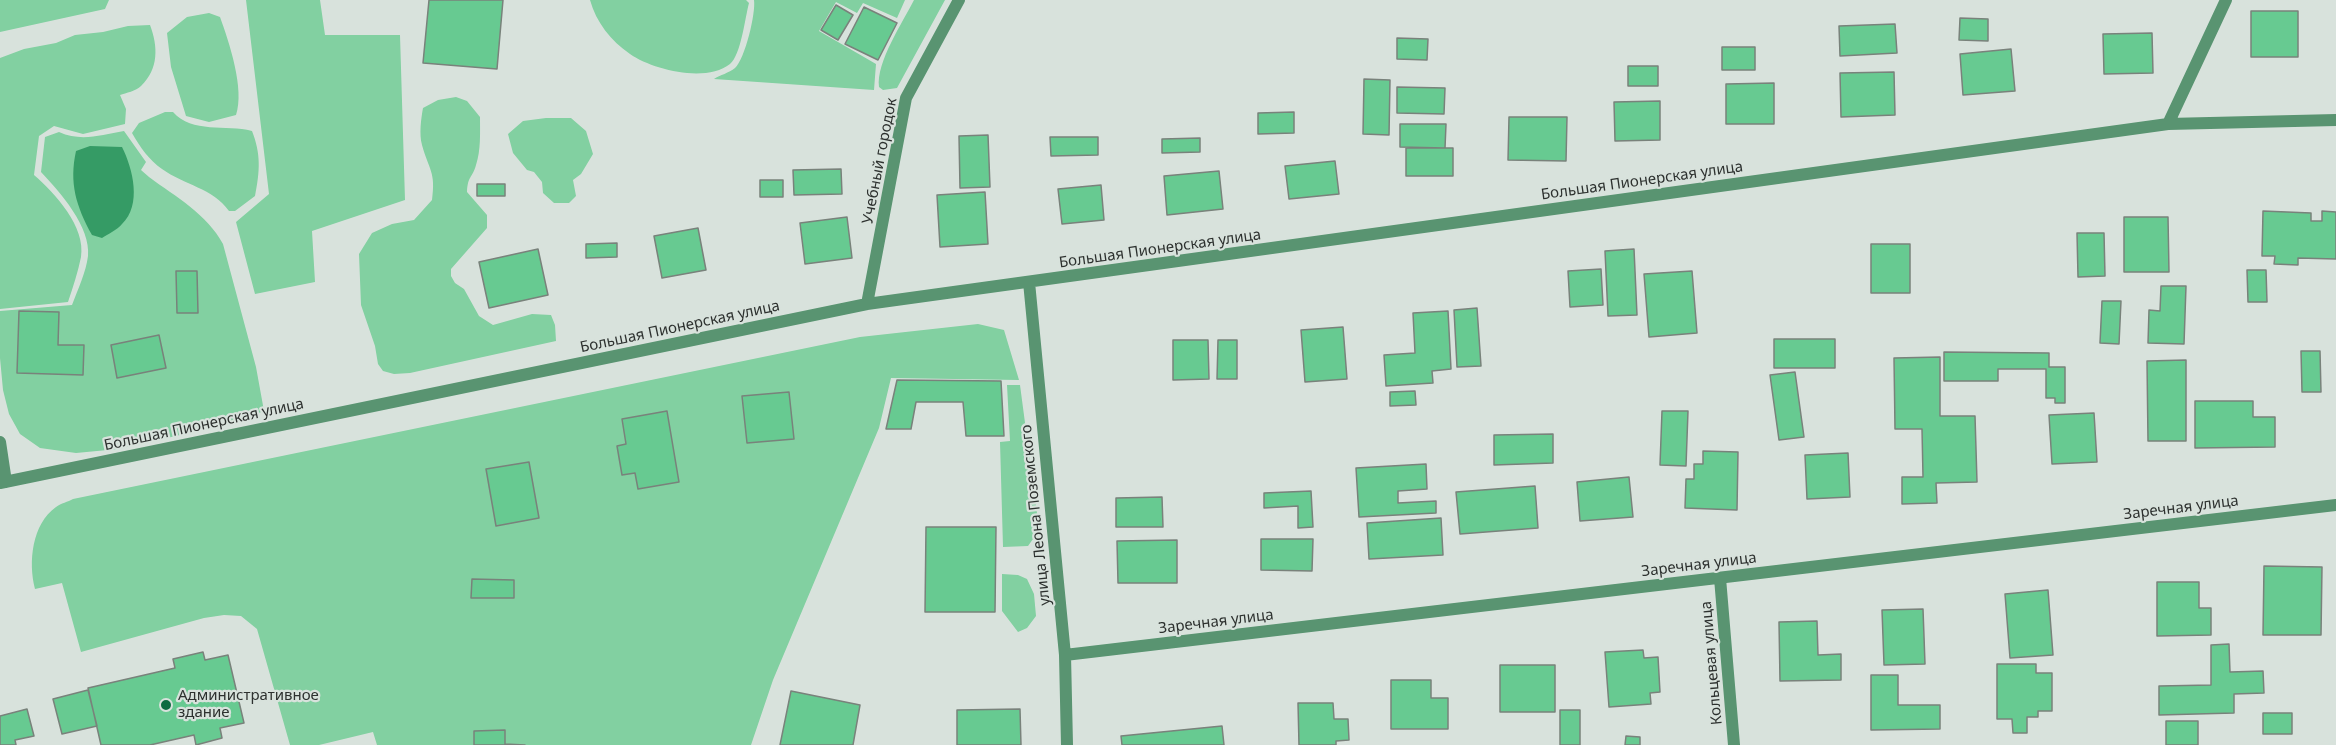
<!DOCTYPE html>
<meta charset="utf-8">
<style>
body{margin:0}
canvas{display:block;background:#d8e2dc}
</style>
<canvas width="2336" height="745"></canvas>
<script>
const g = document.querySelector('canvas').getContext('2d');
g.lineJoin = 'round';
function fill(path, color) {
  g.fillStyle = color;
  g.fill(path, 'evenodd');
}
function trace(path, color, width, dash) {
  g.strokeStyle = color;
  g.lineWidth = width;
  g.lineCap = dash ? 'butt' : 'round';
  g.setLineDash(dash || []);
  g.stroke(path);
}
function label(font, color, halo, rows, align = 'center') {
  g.font = font + ' "Noto Sans",sans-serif';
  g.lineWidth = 4.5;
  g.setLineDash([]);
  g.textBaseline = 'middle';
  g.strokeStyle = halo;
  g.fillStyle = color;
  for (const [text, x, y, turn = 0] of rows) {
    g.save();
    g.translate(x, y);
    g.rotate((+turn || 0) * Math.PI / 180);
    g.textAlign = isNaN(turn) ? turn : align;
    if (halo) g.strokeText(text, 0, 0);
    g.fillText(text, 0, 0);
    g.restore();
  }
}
fill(new Path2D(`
 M 0,0 L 109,0 L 105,9 L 0,32 Z
 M 246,0 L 320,0 L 325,35 L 400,35 L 405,200 L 312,231 L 315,282 L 255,294 L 236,222 L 269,194 Z
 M 590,0 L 746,0 L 749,3 C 745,18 741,55 730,64 C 706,83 653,70 630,54 C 611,41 596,22 590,0 Z
 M 754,0 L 905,0 L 897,18 L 863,3 L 857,13 L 836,2 L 819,31 L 876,64 L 874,90 L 714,79 C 720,75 729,73 735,68 C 745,59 756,13 754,0 Z
 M 914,0 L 945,0 L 897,88 L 883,90 L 879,87 C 876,62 903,22 914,0 Z
 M 209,13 L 220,17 C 229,42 245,89 236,115 L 209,122 L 186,116 L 171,67 L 167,33 L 187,17 Z
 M 150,25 C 158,46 159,69 141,86 C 136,91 126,93 120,95 L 126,109 L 125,124 L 83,134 L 54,126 L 39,136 L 34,175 C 55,193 86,227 81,257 C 78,272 73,287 68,302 L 0,309 L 0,58 L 24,49 L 56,43 L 75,35 L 103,32 L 128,26 Z
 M 456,97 L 467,101 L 480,117 C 480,133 481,150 476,165 C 472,179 468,175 467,192 L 487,215 L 487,228 L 451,269 L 451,276 L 455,283 L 464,289 L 479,316 L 493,325 L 532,314 L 551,315 L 555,325 L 556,341 L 410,373 L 394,374 L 383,371 L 378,364 L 375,346 L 361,305 L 359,254 L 372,233 L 392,224 L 414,220 L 432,200 C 436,172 429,170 422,145 C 419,134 421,119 423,108 L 438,100 Z
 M 165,112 L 173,112 C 192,134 226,124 252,131 C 261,154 260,171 255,196 L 235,211 L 229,211 C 213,188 184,185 162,169 C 149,160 140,147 132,133 L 139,123 Z
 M 546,118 L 571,118 L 586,131 L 593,154 L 581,174 L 573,180 L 576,196 L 569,203 L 554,203 L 543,193 L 542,182 L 534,172 L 527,170 L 513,153 L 508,134 L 523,121 Z
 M 124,131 L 146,162 L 141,170 L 149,177 C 176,197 207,214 223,244 L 256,367 L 264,411 L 229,424 L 118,449 L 76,453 L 40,448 L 20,434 L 9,414 L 3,390 L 0,358 L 0,311 L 72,305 C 78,289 86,272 88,256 C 91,227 60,192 41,172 L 45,137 L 59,132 C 81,142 101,135 124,131 Z
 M 978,324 L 1004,330 L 1019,380 L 891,378 L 879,428 L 773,680 L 751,745 L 377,745 L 373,732 L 319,745 L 290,745 L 257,629 L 241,616 L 224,615 L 204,618 L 81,652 L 62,583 L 35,589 C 28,562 32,524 56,507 C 61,503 68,502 73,499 L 860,337 Z
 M 1007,385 L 1020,385 L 1038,521 L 1038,532 L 1028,546 L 1003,547 L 1000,442 L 1010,441 Z
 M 1002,574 L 1018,575 L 1027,579 L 1034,594 L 1036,616 L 1027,628 L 1018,632 L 1002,611 Z`), '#82d0a1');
fill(new Path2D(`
 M 90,146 L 122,147 C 133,169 142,205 122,224 C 117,230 108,234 102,238 L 92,235 C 76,206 69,183 76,151 Z`), '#359b65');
const building = new Path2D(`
 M 429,0 L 503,0 L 497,69 L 423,63 Z
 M 836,5 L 853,15 L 838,40 L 821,30 Z
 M 864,7 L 897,23 L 878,60 L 845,44 Z
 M 2251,11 L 2298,11 L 2298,57 L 2251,57 Z
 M 1960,18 L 1988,19 L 1988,41 L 1959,40 Z
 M 1895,24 L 1897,53 L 1840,56 L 1839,26 Z
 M 2152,33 L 2153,73 L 2104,74 L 2103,34 Z
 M 1397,38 L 1428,39 L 1427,60 L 1397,59 Z
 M 1722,47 L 1755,47 L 1755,70 L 1722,70 Z
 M 2011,49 L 2015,91 L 1963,95 L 1960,54 Z
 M 1628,66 L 1658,66 L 1658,86 L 1628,86 Z
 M 1894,72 L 1895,115 L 1841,117 L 1840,73 Z
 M 1364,79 L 1390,80 L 1389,135 L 1363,134 Z
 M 1774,83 L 1774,124 L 1726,124 L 1726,84 Z
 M 1397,87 L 1445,88 L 1444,114 L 1397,113 Z
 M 1660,101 L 1660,140 L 1615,141 L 1614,102 Z
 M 1294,112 L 1294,133 L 1258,134 L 1258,113 Z
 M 1509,117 L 1567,117 L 1566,161 L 1508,160 Z
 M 1400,124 L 1446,124 L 1445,148 L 1400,147 Z
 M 988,135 L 990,187 L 960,188 L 959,136 Z
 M 1050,137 L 1098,137 L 1098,155 L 1051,156 Z
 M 1200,138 L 1200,152 L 1162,153 L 1162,139 Z
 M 1406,148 L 1453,148 L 1453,176 L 1406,176 Z
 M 1335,161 L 1339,194 L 1289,199 L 1285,166 Z
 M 841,169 L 842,194 L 794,195 L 793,170 Z
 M 1219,171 L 1223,209 L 1167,215 L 1164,176 Z
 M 760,180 L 783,180 L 783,197 L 760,197 Z
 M 477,184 L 505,184 L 505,196 L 477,196 Z
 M 1101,185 L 1104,220 L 1062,224 L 1058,189 Z
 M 985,192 L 988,244 L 940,247 L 937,195 Z
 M 2263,211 L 2311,213 L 2311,221 L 2322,221 L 2322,211 L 2336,212 L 2336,259 L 2298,258 L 2298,265 L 2274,264 L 2275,256 L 2262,256 Z
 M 847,217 L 852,258 L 805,264 L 800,223 Z
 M 2124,217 L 2168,217 L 2169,272 L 2124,272 Z
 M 698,228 L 706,270 L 662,278 L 654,236 Z
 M 2077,233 L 2104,233 L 2105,276 L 2078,277 Z
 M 617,243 L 617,257 L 586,258 L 586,244 Z
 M 1871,244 L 1910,244 L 1910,293 L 1871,293 Z
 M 538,249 L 548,295 L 489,308 L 479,262 Z
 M 1634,249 L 1637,315 L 1608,316 L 1605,251 Z
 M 1601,269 L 1603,305 L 1570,307 L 1568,271 Z
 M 2247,270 L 2266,270 L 2267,302 L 2248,302 Z
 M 176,271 L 197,271 L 198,313 L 177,313 Z
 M 1692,271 L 1697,333 L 1649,337 L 1644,274 Z
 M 2161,286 L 2186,286 L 2184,344 L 2148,343 L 2149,310 L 2160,311 Z
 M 2102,301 L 2121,301 L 2119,344 L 2100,343 Z
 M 1477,308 L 1481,366 L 1457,367 L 1454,310 Z
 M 19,311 L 59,312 L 58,345 L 84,345 L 83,375 L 17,373 Z
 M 1448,311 L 1451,369 L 1432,371 L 1433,383 L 1386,386 L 1384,355 L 1415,353 L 1413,313 Z
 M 1343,327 L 1347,379 L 1305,382 L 1301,330 Z
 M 159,335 L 166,368 L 117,378 L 111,345 Z
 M 1774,339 L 1835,339 L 1835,368 L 1774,368 Z
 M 1173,340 L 1208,340 L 1209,379 L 1173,380 Z
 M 1218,340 L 1237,340 L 1237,379 L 1217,379 Z
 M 2301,351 L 2320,351 L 2321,392 L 2302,392 Z
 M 1944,352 L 2049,353 L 2049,367 L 2065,367 L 2065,403 L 2055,403 L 2055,398 L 2046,398 L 2046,369 L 1998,369 L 1998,381 L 1944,381 Z
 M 1940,357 L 1940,416 L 1975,416 L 1977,482 L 1936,483 L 1937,503 L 1902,504 L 1902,477 L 1923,477 L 1922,429 L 1895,429 L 1894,358 Z
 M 2186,360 L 2186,441 L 2148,441 L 2147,361 Z
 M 1795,372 L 1804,437 L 1779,440 L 1770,375 Z
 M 897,380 L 1001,381 L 1004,436 L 966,436 L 963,402 L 916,402 L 911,429 L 886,429 Z
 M 1415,391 L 1416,405 L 1390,406 L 1390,392 Z
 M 789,392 L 794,439 L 747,443 L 742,396 Z
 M 2195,401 L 2253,401 L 2253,417 L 2275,417 L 2275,447 L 2195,448 Z
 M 667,411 L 679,482 L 638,489 L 635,473 L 622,475 L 617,446 L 626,444 L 622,419 Z
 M 1662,411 L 1688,411 L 1686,466 L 1660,465 Z
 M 2094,413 L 2097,462 L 2052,464 L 2049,415 Z
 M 1553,434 L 1553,463 L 1494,465 L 1494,435 Z
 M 1703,451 L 1738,452 L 1737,510 L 1685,508 L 1686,479 L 1694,479 L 1694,464 L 1703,464 Z
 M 1848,453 L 1850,497 L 1807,499 L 1805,455 Z
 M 529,462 L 539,518 L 496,526 L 486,469 Z
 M 1426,464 L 1427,489 L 1398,491 L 1398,503 L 1436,501 L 1436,513 L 1359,517 L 1356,468 Z
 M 1629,477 L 1633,517 L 1580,521 L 1577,482 Z
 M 1535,486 L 1538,528 L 1460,534 L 1456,492 Z
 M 1311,491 L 1313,527 L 1298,528 L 1298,506 L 1264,508 L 1264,493 Z
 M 1162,497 L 1163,527 L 1116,527 L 1116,498 Z
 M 1441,518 L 1443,555 L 1369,559 L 1367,523 Z
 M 926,527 L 996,527 L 995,612 L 925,612 Z
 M 1261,539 L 1313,539 L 1312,571 L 1261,570 Z
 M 1177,540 L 1177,583 L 1118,583 L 1117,541 Z
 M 2264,566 L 2322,567 L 2321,635 L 2263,635 Z
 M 472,579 L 514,580 L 514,598 L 471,598 Z
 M 2157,582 L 2199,582 L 2199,608 L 2211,608 L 2211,635 L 2157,636 Z
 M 2048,590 L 2053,655 L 2010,658 L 2005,594 Z
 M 1923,609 L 1925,664 L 1884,665 L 1882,610 Z
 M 1817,621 L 1818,655 L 1841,654 L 1841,680 L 1780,681 L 1779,622 Z
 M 2229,644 L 2230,672 L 2263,671 L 2264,693 L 2234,694 L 2234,713 L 2159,715 L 2159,686 L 2211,685 L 2211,645 Z
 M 1643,650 L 1644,658 L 1658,657 L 1660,692 L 1650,693 L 1651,704 L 1609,707 L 1605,652 Z
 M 203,652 L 205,660 L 228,655 L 244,723 L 220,728 L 222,738 L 196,745 L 194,735 L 150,745 L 101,745 L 88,688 L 175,668 L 173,659 Z
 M 1997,664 L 2036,664 L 2036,673 L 2052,673 L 2052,711 L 2038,711 L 2038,717 L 2027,717 L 2027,733 L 2013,733 L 2012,719 L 1997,719 Z
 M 1500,665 L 1555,665 L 1555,712 L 1500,712 Z
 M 1871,675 L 1898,675 L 1898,705 L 1940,705 L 1940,729 L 1871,730 Z
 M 1391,680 L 1431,680 L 1431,698 L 1448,698 L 1448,729 L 1391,729 Z
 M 88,690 L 97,726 L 62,734 L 53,699 Z
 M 791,691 L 860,705 L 853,745 L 780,745 Z
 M 1298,703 L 1333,703 L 1334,719 L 1348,719 L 1349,740 L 1336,741 L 1336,745 L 1299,745 Z
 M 27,709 L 34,736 L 15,740 L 16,745 L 0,745 L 0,716 Z
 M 1020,709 L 1021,745 L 957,745 L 957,710 Z
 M 1560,710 L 1580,710 L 1580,745 L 1560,745 Z
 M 2263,713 L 2292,713 L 2292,734 L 2263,734 Z
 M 2166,721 L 2198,721 L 2198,745 L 2166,745 Z
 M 1222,726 L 1224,745 L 1122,745 L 1121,736 Z
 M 505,730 L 505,744 L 525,745 L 474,745 L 474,731 Z
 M 1626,736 L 1640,737 L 1640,745 L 1625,745 Z`);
fill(building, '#67ca91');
trace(building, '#79827b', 1.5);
trace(new Path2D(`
 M 2168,124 L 2226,0
 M 1029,282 L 1065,655 L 1067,745
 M 867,304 L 906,98 L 959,0
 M 0,442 L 6,482
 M 0,483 L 867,304 L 2168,124 L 2336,120
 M 1720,578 L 1734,745
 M 1065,655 L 2336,505`), '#599471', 12);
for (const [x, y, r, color] of [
 [166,705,6,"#0c6b40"]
]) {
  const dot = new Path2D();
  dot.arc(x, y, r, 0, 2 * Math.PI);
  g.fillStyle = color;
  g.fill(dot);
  trace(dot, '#d8e2dc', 2);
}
label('15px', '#2d312f', '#d8e2dc', [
 ["Учебный городок",880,161,-79],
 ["Большая Пионерская улица",1642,181,-8],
 ["Большая Пионерская улица",1160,249,-8],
 ["Большая Пионерская улица",680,327,-12],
 ["Большая Пионерская улица",204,425,-12],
 ["Заречная улица",2181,508,-7],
 ["улица Леона Поземского",1036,515,-96],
 ["Заречная улица",1699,565,-7],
 ["Заречная улица",1216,622,-7],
 ["Кольцевая улица",1712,663,-95]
]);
label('15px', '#2d312f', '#d8e2dc', [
 ["Административное",178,696],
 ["здание",178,713]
], 'left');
</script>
